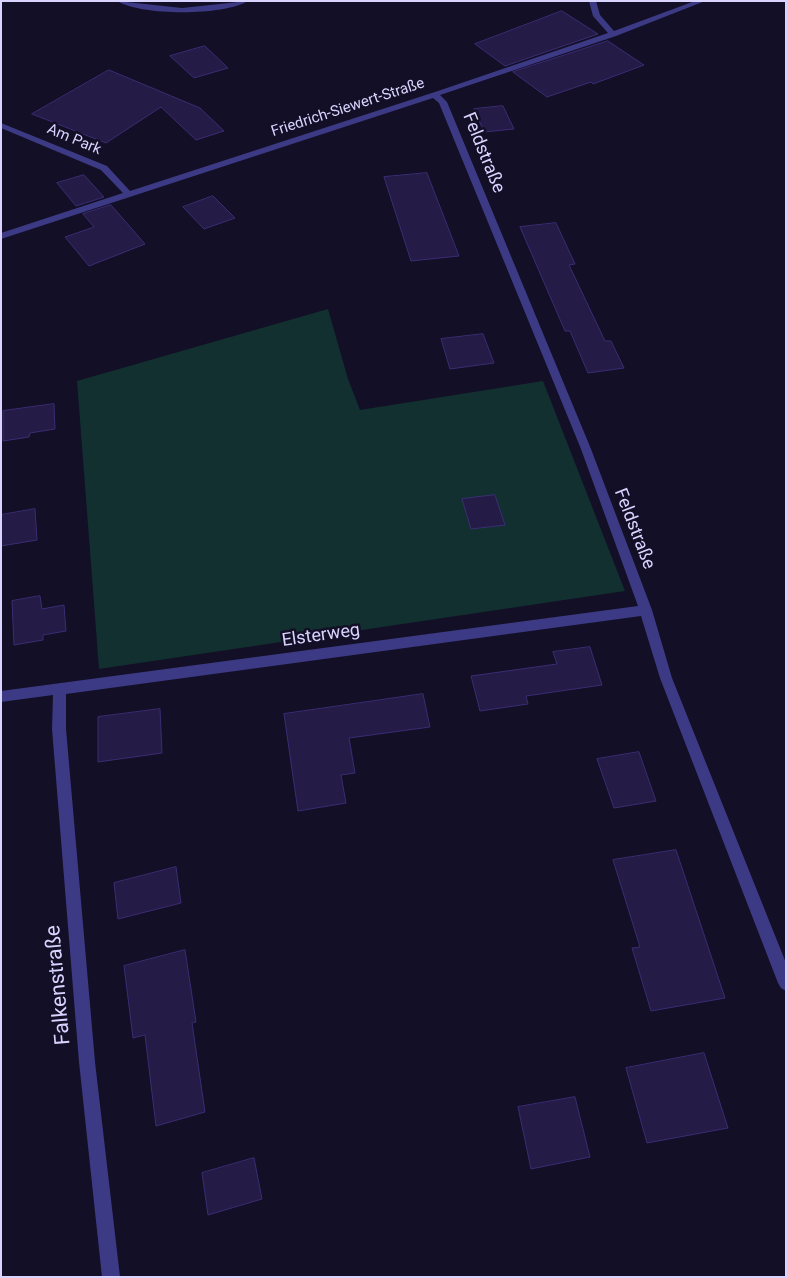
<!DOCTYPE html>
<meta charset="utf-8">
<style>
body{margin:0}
#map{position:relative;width:787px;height:1278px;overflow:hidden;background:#130f26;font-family:Roboto,sans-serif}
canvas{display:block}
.frame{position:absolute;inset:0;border:2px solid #d9d4ff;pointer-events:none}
</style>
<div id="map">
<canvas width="787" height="1278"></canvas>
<div class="frame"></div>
</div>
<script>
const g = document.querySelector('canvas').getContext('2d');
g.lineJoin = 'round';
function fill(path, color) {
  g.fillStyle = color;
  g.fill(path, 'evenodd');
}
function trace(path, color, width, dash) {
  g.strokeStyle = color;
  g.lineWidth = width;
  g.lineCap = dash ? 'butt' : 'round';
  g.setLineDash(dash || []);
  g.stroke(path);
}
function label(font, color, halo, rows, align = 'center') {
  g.font = font + ' Roboto,sans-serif';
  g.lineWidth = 5;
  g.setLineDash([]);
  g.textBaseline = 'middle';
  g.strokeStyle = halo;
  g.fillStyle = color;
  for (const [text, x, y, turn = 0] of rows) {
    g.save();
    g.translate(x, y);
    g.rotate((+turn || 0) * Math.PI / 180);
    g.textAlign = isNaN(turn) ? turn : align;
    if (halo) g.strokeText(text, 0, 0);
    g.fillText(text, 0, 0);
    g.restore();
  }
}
fill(new Path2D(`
 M 328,309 L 348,379 L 360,410 L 543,381 L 625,591 L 99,669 L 77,381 Z`), '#12302f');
const building = new Path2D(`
 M 562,11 L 598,34 L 505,66 L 475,44 Z
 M 608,41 L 644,65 L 593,84 L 591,82 L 547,97 L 513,72 Z
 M 205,46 L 228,68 L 194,78 L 170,56 Z
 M 109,70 L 200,108 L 224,131 L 196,140 L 161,107 L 106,143 L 32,114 Z
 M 503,106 L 514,129 L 484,132 L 474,109 Z
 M 427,173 L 459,256 L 411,261 L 384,177 Z
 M 84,175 L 104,197 L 76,206 L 57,183 Z
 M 213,196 L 235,218 L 204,229 L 183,207 Z
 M 111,205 L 145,244 L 89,266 L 65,237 L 94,227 L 83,214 Z
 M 556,223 L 575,264 L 569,265 L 605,341 L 611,341 L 624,368 L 588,373 L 570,331 L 565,331 L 520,227 Z
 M 483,334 L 494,363 L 450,369 L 441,339 Z
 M 54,404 L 55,429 L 30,433 L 29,437 L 3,441 L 3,411 Z
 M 495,495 L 505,525 L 471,529 L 462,499 Z
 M 35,509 L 37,540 L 1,546 L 1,515 Z
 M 40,596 L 42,609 L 64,605 L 66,631 L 43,635 L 43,640 L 14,645 L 12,601 Z
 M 590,647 L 602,685 L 526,696 L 528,704 L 480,711 L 471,676 L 557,664 L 553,652 Z
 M 423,694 L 430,727 L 349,738 L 355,773 L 341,775 L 346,803 L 298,811 L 284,714 Z
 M 160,709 L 162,753 L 98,762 L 98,717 Z
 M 639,752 L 656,801 L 614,808 L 597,759 Z
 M 676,850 L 725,998 L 651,1011 L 632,948 L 640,947 L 613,860 Z
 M 176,867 L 181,903 L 118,919 L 114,883 Z
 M 185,950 L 196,1022 L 192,1023 L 205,1112 L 156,1126 L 145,1035 L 133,1038 L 124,966 Z
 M 704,1053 L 728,1128 L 647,1143 L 626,1068 Z
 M 575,1097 L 590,1157 L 531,1169 L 518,1107 Z
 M 254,1158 L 262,1199 L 208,1215 L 202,1173 Z`);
fill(building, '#241b47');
trace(building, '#3b2d73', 1);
fill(new Path2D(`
 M 117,1 L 182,8 L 248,1 C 223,16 142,16 117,1 Z
 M 589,1 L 596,1 L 600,15 L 614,31 L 695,1 L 705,1 L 616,36 L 440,95 L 447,102 L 591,449 L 652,610 L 672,678 L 786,963 L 786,991 L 781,988 L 778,983 L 660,678 L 641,616 L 66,694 L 66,729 L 95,1062 L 120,1277 L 102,1277 L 79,1062 L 52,729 L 53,695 L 1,702 L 1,691 L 638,606 L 581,449 L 439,103 L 433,98 L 1,239 L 1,233 L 123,193 L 101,170 L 1,128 L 1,123 L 107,166 L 130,191 L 438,91 L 608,33 L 593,16 Z`), '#3d3a85');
label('15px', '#d9d4ff', '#130f26', [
 ["Friedrich-Siewert-Straße",348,108,-18],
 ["Am Park",74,140,23]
]);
label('18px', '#d9d4ff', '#130f26', [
 ["Feldstraße",483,153,68],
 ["Feldstraße",634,529,69],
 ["Elsterweg",321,636,-8]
]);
label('21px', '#d9d4ff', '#130f26', [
 ["Falkenstraße",59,985,-95]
]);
</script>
